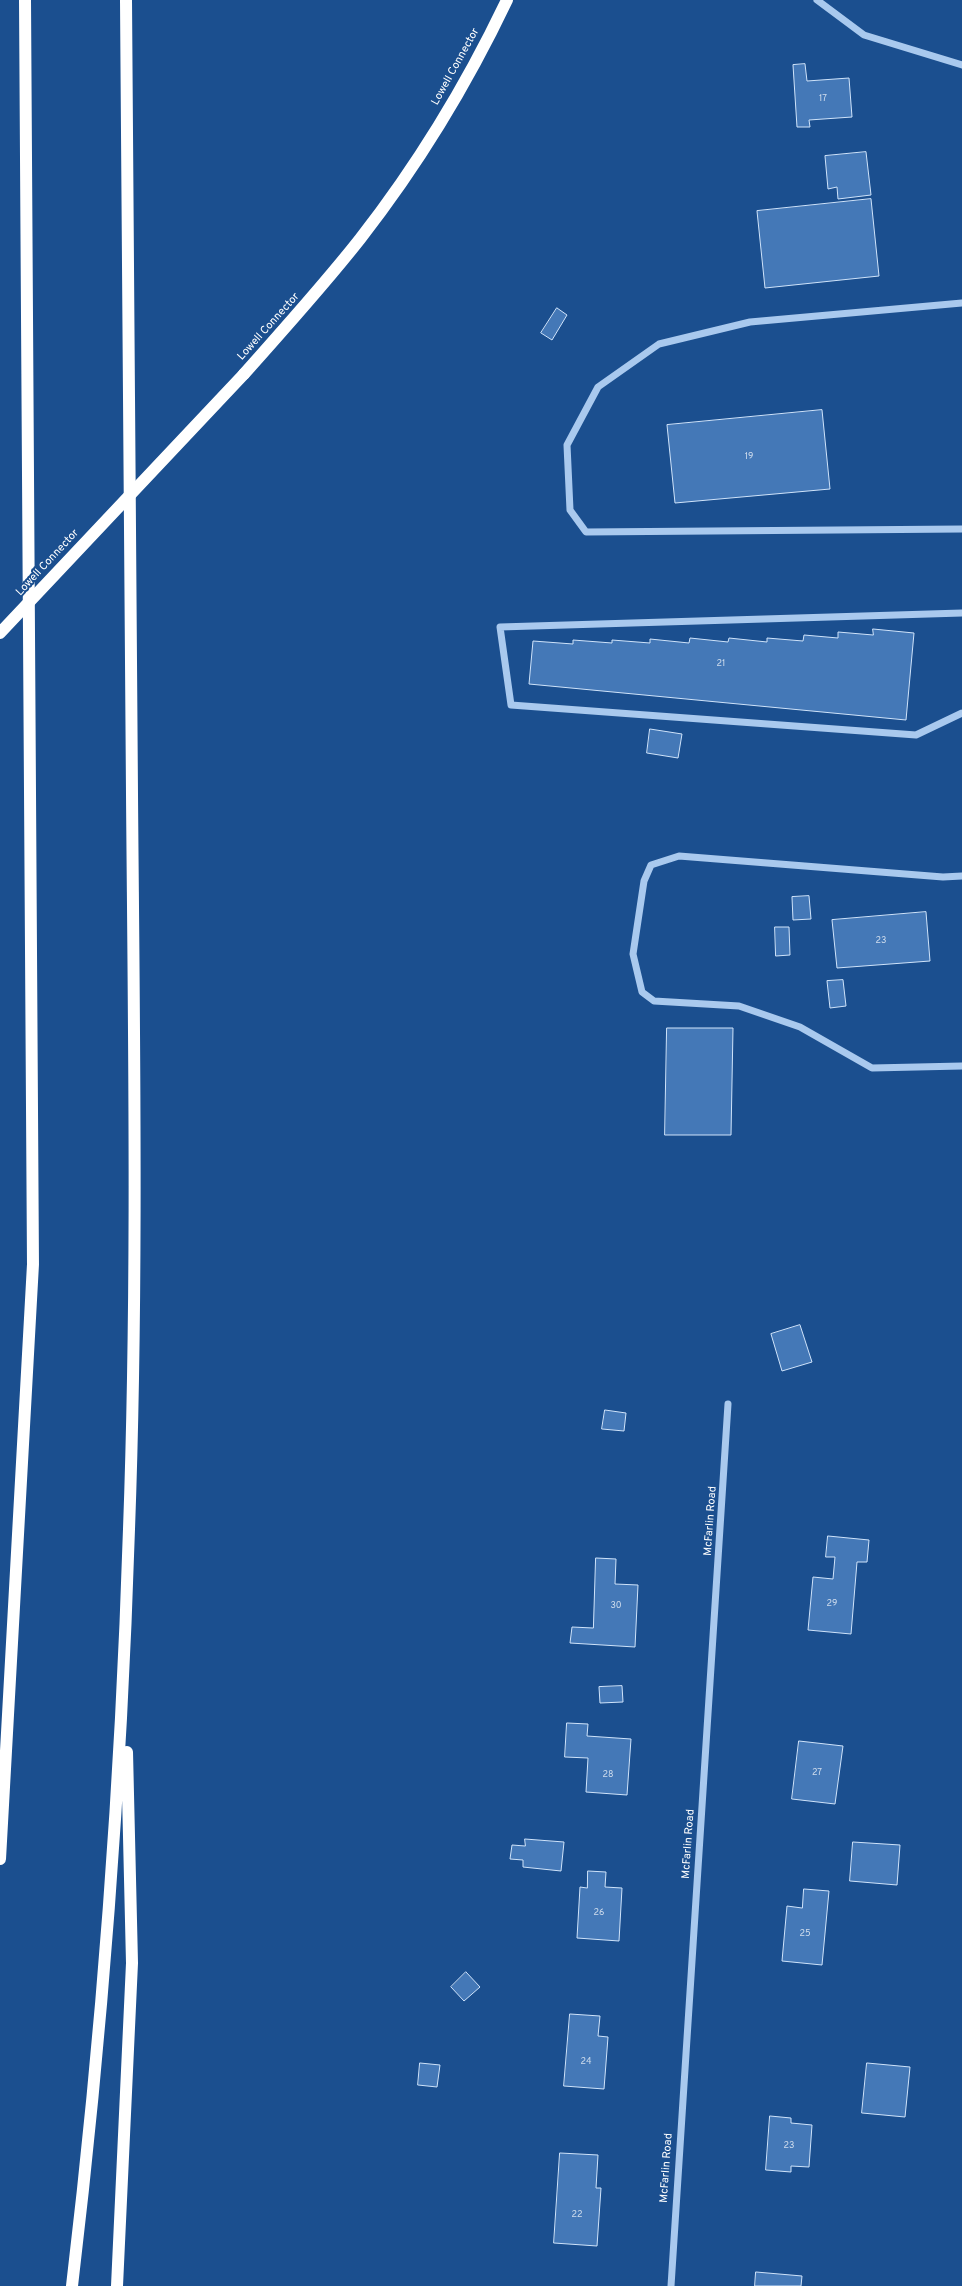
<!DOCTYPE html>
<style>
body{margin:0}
canvas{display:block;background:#1b4f8f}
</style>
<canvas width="962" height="2286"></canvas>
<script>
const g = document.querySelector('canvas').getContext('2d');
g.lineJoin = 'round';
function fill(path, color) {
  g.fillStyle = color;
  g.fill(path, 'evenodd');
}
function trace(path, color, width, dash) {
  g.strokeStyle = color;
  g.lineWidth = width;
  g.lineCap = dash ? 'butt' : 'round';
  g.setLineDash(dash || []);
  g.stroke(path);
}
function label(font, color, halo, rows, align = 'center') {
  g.font = font + ' Overpass,sans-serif';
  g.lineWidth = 4;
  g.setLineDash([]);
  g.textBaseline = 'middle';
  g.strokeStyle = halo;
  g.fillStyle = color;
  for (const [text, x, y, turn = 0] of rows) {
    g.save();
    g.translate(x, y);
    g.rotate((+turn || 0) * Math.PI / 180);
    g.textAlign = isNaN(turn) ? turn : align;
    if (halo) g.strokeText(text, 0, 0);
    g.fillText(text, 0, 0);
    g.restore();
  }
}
const building = new Path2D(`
 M 805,64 L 807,81 L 849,78 L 852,117 L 809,120 L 810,127 L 797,127 L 793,65 Z
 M 866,152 L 871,195 L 838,199 L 837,187 L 828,189 L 825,156 Z
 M 871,199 L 879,276 L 765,288 L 757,211 Z
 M 557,308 L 567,315 L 552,340 L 541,333 Z
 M 822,410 L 830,489 L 675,503 L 667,425 Z
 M 873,629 L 914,633 L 906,720 L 529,684 L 533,641 L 573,644 L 573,640 L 612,643 L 612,640 L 650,643 L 650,639 L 689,643 L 690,638 L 728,642 L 729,638 L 767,642 L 767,638 L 803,641 L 804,635 L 838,638 L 838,632 L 873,635 Z
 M 650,729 L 682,734 L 678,758 L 647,753 Z
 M 809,896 L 811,919 L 793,920 L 792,897 Z
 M 926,912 L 930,961 L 837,968 L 832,920 Z
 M 775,927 L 789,927 L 790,955 L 776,956 Z
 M 843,980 L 846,1006 L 830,1008 L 827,981 Z
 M 667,1028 L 733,1028 L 731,1135 L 665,1135 Z
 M 800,1325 L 812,1362 L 782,1371 L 771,1334 Z
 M 605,1410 L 626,1413 L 624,1431 L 602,1429 Z
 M 828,1536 L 869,1540 L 867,1562 L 857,1562 L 851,1634 L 808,1630 L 813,1577 L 833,1579 L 835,1557 L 826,1557 Z
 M 596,1558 L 616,1559 L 615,1584 L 638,1585 L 635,1647 L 570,1643 L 572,1627 L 593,1628 Z
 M 622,1686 L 623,1702 L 600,1703 L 599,1687 Z
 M 567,1723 L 588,1724 L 587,1736 L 631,1739 L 627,1795 L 586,1792 L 588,1758 L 565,1757 Z
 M 799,1741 L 843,1746 L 835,1804 L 792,1799 Z
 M 525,1839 L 564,1842 L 561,1871 L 523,1867 L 523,1860 L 510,1859 L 512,1845 L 525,1846 Z
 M 853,1842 L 900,1845 L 897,1885 L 850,1881 Z
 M 588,1871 L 606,1872 L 605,1887 L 622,1888 L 619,1941 L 577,1938 L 580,1887 L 587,1888 Z
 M 804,1889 L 829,1891 L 822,1965 L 782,1961 L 787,1906 L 802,1908 Z
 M 466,1972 L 480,1987 L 464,2001 L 451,1987 Z
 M 570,2014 L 600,2016 L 598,2036 L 608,2037 L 604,2089 L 564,2086 Z
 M 420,2063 L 440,2065 L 437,2087 L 418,2085 Z
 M 867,2063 L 910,2067 L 905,2117 L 862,2113 Z
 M 770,2116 L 791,2118 L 791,2123 L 812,2125 L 809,2167 L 791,2166 L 791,2172 L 766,2170 Z
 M 560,2153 L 598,2155 L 596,2188 L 601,2188 L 597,2246 L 554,2243 Z
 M 756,2272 L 802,2276 L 801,2286 L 755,2286 Z`);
fill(building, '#4478b7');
trace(building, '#cfe3fa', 1);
trace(new Path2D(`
 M 817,0 L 864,35 L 962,65
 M 962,303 L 750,322 L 659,344 L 598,387 L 567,445 L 570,510 L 586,532 L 962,529
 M 962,613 L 500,627 L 511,705 L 916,735 L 962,713
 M 962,876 L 943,877 L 679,856 L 651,865 L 644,881 L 633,954 L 642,992 L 654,1001 L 739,1006 L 800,1027 L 872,1068 L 962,1066
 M 671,2286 L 728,1404`), '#a9c9ee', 7);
trace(new Path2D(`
 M 244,374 C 283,330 323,286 360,239 C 417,166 467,84 507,0
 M 0,1859 L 33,1264 L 25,0
 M 72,2286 C 102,2035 121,1783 129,1529 C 138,1284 134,1039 132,794 C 130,529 128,265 126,0
 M 117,2286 L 132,1963 L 127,1752`), '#fff', 12);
trace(new Path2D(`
 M 0,633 L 244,374`), '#fff', 12);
label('9px', '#d0dded', null, [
 ["17",823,99],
 ["19",749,457],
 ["21",721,664],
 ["23",881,941],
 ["29",832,1604],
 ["30",616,1606],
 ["27",817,1773],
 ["28",608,1775],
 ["26",599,1913],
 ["25",805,1934],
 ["24",586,2062],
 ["23",789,2146],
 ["22",577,2215]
]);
label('11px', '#fff', '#1b4f8f', [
 ["Lowell Connector",456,67,-61],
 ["Lowell Connector",269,327,-48],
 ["Lowell Connector",48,563,-47],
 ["McFarlin Road",711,1521,-86],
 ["McFarlin Road",689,1844,-86],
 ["McFarlin Road",667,2168,-86]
]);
</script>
